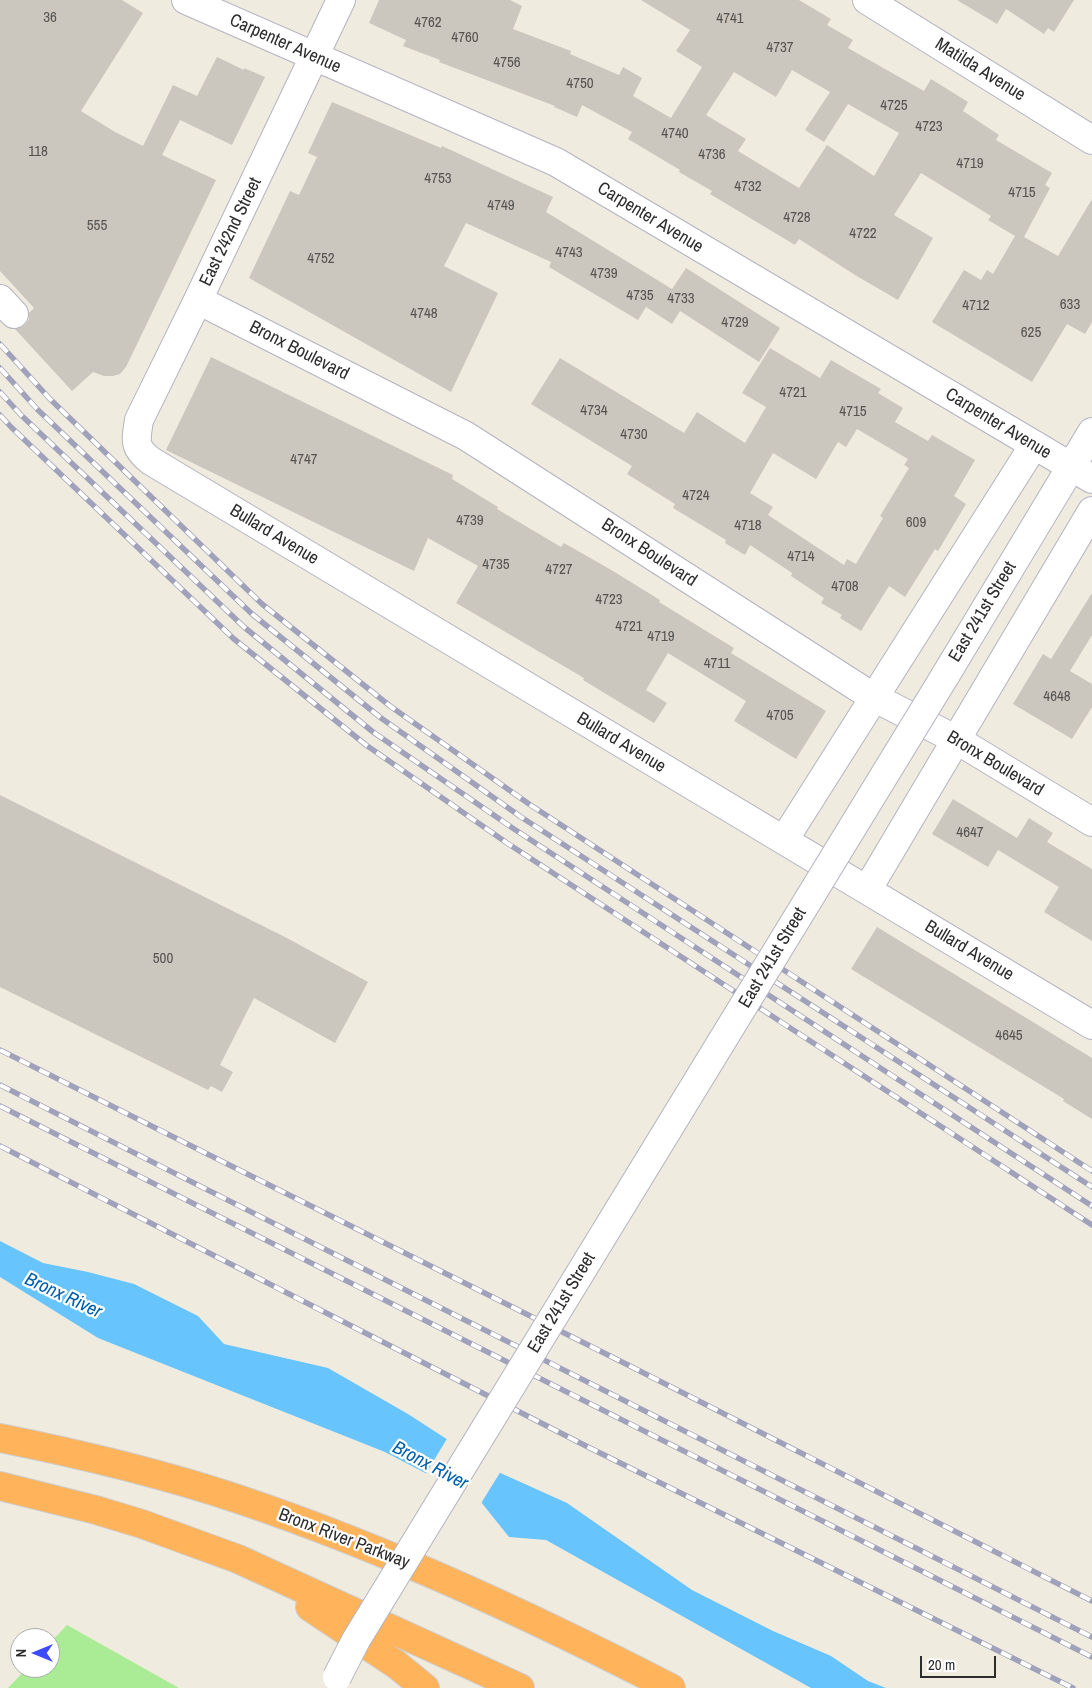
<!DOCTYPE html>
<style>
body{margin:0}
#map{position:relative;width:1092px;height:1688px;overflow:hidden;background:#f0ebdf;font-family:"Archivo Narrow",sans-serif}
canvas{display:block}
.north{position:absolute;left:10px;top:1628px;width:50px;height:50px;box-sizing:border-box;background:#fff;border:1px solid #ababab;border-radius:50%;rotate:270deg;font-size:14px;font-weight:700;line-height:20px;text-align:center;color:#2d2d2d}
.north::after{content:'';display:block;margin:auto;width:18px;height:22px;background:#3d4bff;clip-path:polygon(50% 0,100% 100%,50% 72%,0 100%)}
.scale{position:absolute;left:920px;top:1656px;width:76px;height:22px;box-sizing:border-box;border:2px solid #2d2d2d;border-top:0;padding-left:6px;font-size:15px;line-height:18px;white-space:nowrap;color:#2d2d2d;-webkit-text-stroke:4px #fff;paint-order:stroke}
</style>
<div id="map">
<canvas width="1092" height="1688"></canvas>
<div class="north">N</div>
<div class="scale">20 m</div>
</div>
<script>
const g = document.querySelector('canvas').getContext('2d');
g.lineJoin = 'round';
function fill(path, color) {
  g.fillStyle = color;
  g.fill(path, 'evenodd');
}
function trace(path, color, width, dash) {
  g.strokeStyle = color;
  g.lineWidth = width;
  g.lineCap = dash ? 'butt' : 'round';
  g.setLineDash(dash || []);
  g.stroke(path);
}
function label(font, color, halo, rows, align = 'center') {
  g.font = font + ' "Archivo Narrow",sans-serif';
  g.lineWidth = 4.5;
  g.setLineDash([]);
  g.textBaseline = 'middle';
  g.strokeStyle = halo;
  g.fillStyle = color;
  for (const [text, x, y, turn = 0] of rows) {
    g.save();
    g.translate(x, y);
    g.rotate((+turn || 0) * Math.PI / 180);
    g.textAlign = isNaN(turn) ? turn : align;
    if (halo) g.strokeText(text, 0, 0);
    g.fillText(text, 0, 0);
    g.restore();
  }
}
fill(new Path2D(`
 M 67,1625 L 179,1688 L 8,1688 L 27,1668 L 50,1668 L 50,1643 Z`), '#aaec96');
fill(new Path2D(`
 M 0,1241 L 43,1263 L 88,1272 L 134,1284 L 198,1316 L 224,1344 L 328,1368 L 408,1414 L 496,1471 L 567,1503 L 692,1590 L 773,1631 L 831,1656 L 868,1681 L 886,1688 L 811,1688 L 546,1540 L 509,1537 L 481,1502 L 385,1452 L 98,1338 L 0,1277 Z`), '#68c4fc');
fill(new Path2D(`
 M 448,1437 L 501,1471 L 480,1505 L 425,1475 Z`), '#f0ebdf');
fill(new Path2D(`
 M 0,0 L 122,0 L 143,13 L 81,111 L 115,132 L 143,146 L 173,85 L 197,96 L 217,57 L 244,70 L 244,68 L 265,77 L 232,145 L 180,120 L 162,155 L 216,180 L 126,367 L 120,374 L 113,376 L 104,376 L 93,372 L 72,391 L 15,329 L 25,325 L 29,319 L 29,313 L 34,308 L 0,271 Z
 M 379,0 L 510,0 L 522,6 L 513,29 L 571,51 L 570,54 L 619,75 L 623,67 L 642,78 L 633,96 L 671,118 L 702,67 L 676,51 L 690,30 L 641,0 L 799,0 L 831,19 L 827,25 L 853,40 L 848,48 L 924,91 L 931,79 L 968,102 L 963,111 L 999,135 L 996,140 L 1052,173 L 1045,185 L 1050,188 L 1024,237 L 1058,256 L 1092,199 L 1092,322 L 1085,334 L 1067,324 L 1032,382 L 932,322 L 964,270 L 981,280 L 987,270 L 993,274 L 1015,236 L 988,220 L 991,216 L 921,173 L 894,215 L 933,238 L 898,300 L 855,275 L 799,239 L 795,245 L 710,194 L 712,191 L 679,172 L 680,170 L 628,139 L 632,132 L 582,105 L 577,117 L 554,107 L 555,106 L 439,62 L 440,60 L 403,46 L 406,40 L 369,23 ZM 792,70 L 830,92 L 805,130 L 824,142 L 848,104 L 899,133 L 874,176 L 827,145 L 799,188 L 738,151 L 746,139 L 706,115 L 734,72 L 776,97 Z
 M 957,0 L 1074,0 L 1054,32 L 1048,28 L 1044,34 L 1006,9 L 997,24 Z
 M 332,102 L 441,148 L 442,146 L 553,197 L 546,212 L 672,289 L 686,268 L 780,328 L 759,362 L 680,311 L 672,324 L 646,307 L 638,320 L 549,267 L 551,262 L 466,223 L 444,266 L 498,293 L 451,392 L 249,278 L 290,191 L 299,195 L 317,157 L 308,153 Z
 M 770,348 L 820,378 L 831,360 L 881,389 L 878,393 L 903,408 L 895,422 L 928,441 L 932,435 L 975,460 L 954,496 L 966,504 L 938,551 L 935,549 L 905,597 L 889,586 L 861,631 L 840,618 L 842,615 L 821,603 L 824,598 L 791,576 L 792,573 L 750,545 L 745,555 L 725,543 L 726,540 L 673,508 L 675,504 L 627,474 L 632,466 L 531,404 L 560,358 L 684,433 L 697,412 L 745,443 L 766,407 L 742,393 ZM 857,429 L 908,459 L 904,465 L 909,468 L 880,516 L 883,518 L 856,564 L 847,559 L 844,565 L 768,515 L 773,507 L 750,493 L 773,453 L 816,479 L 838,442 L 846,447 Z
 M 211,357 L 453,475 L 452,479 L 498,507 L 497,509 L 561,547 L 564,543 L 613,571 L 660,600 L 659,602 L 734,648 L 731,653 L 826,711 L 796,759 L 734,721 L 746,701 L 668,653 L 646,690 L 667,703 L 654,723 L 583,680 L 584,678 L 456,603 L 478,566 L 428,538 L 414,571 L 166,450 Z
 M 1092,593 L 1092,635 L 1070,671 L 1092,684 L 1092,707 L 1072,739 L 1013,704 L 1043,654 L 1051,659 Z
 M 0,795 L 285,937 L 368,982 L 335,1043 L 254,998 L 220,1065 L 233,1072 L 222,1092 L 211,1086 L 208,1090 L 0,987 Z
 M 953,799 L 1017,838 L 1029,818 L 1053,833 L 1047,842 L 1092,869 L 1092,941 L 1044,912 L 1059,887 L 998,850 L 988,867 L 932,834 Z
 M 877,927 L 1092,1058 L 1092,1119 L 1063,1101 L 1064,1099 L 851,969 Z`), '#ccc7be');
const minor = new Path2D(`
 M 186,0 L 556,162 L 1092,479
 M 341,0 L 198,300 L 139,420 C 136,441 133,447 151,461 L 1092,1025
 M 867,0 L 1092,140
 M 0,299 L 14,314
 M 198,300 L 466,436 L 873,697 L 957,740 L 1092,822
 M 784,840 L 1034,445
 M 867,890 L 1092,511`);
const tertiary = new Path2D(`
 M 945,676 L 1092,432`);
const motorway = new Path2D(`
 M 0,1438 C 80,1454 160,1473 238,1499 C 387,1549 531,1616 671,1688
 M 0,1486 L 96,1510 L 142,1524 L 238,1559 L 520,1688
 M 310,1607 L 397,1665 L 425,1688`);
trace(minor, '#b3b3c2', 30);
trace(tertiary, '#b3b3c2', 30);
trace(motorway, '#cdcdcd', 30);
trace(minor, '#fff', 28);
trace(tertiary, '#fff', 28);
trace(motorway, '#ffb45b', 28);
const rail = new Path2D(`
 M 0,344 L 50,399 L 262,604 L 390,706 L 529,804 L 1092,1171
 M 0,368 L 38,410 L 252,614 L 381,718 L 521,817 L 1092,1187
 M 0,392 L 21,415 L 244,627 L 373,732 L 514,829 L 1092,1206
 M 0,415 L 11,427 L 234,639 L 366,745 L 507,843 L 1092,1225
 M 0,1050 L 630,1366 L 1092,1601
 M 0,1085 L 1092,1637
 M 0,1106 L 1092,1657
 M 0,1146 L 588,1447 L 1073,1688`);
trace(rail, '#a0a1ba', 5.5);
trace(rail, '#fff', 4, [11]);
const tertiaryBridge = new Path2D(`
 M 337,1677 L 356,1640 L 945,676`);
trace(tertiaryBridge, '#b3b3c2', 30, []);
trace(tertiaryBridge, '#fff', 28);
label('15px', '#555451', null, [
 ["36",50,18],
 ["4741",730,19],
 ["4762",428,23],
 ["4760",465,38],
 ["4737",780,48],
 ["4756",507,63],
 ["4750",580,84],
 ["4725",894,106],
 ["4723",929,127],
 ["4740",675,134],
 ["118",38,152],
 ["4736",712,155],
 ["4719",970,164],
 ["4753",438,179],
 ["4732",748,187],
 ["4715",1022,193],
 ["4749",501,206],
 ["4728",797,218],
 ["555",97,226],
 ["4722",863,234],
 ["4743",569,253],
 ["4752",321,259],
 ["4739",604,274],
 ["4735",640,296],
 ["4733",681,299],
 ["633",1070,305],
 ["4712",976,306],
 ["4748",424,314],
 ["4729",735,323],
 ["625",1031,333],
 ["4721",793,393],
 ["4734",594,411],
 ["4715",853,412],
 ["4730",634,435],
 ["4747",304,460],
 ["4724",696,496],
 ["4739",470,521],
 ["609",916,523],
 ["4718",748,526],
 ["4714",801,557],
 ["4735",496,565],
 ["4727",559,570],
 ["4708",845,587],
 ["4723",609,600],
 ["4721",629,627],
 ["4719",661,637],
 ["4711",717,664],
 ["4648",1057,697],
 ["4705",780,716],
 ["4647",970,833],
 ["500",163,959],
 ["4645",1009,1036]
]);
label('18px', '#2d2d2d', '#fff', [
 ["Carpenter Avenue",285,44,24],
 ["Matilda Avenue",980,70,32],
 ["Carpenter Avenue",650,218,31],
 ["East 242nd Street",231,232,-64],
 ["Bronx Boulevard",299,351,27],
 ["Carpenter Avenue",998,424,31],
 ["Bullard Avenue",274,535,31],
 ["Bronx Boulevard",649,553,33],
 ["East 241st Street",983,612,-59],
 ["Bullard Avenue",621,743,31],
 ["Bronx Boulevard",995,764,31],
 ["Bullard Avenue",969,951,31],
 ["East 241st Street",773,958,-59],
 ["East 241st Street",562,1303,-59],
 ["Bronx River Parkway",344,1539,21]
]);
label('italic 19px', '#005faf', '#fff', [
 ["Bronx River",63,1296,25],
 ["Bronx River",430,1466,28]
]);
</script>
